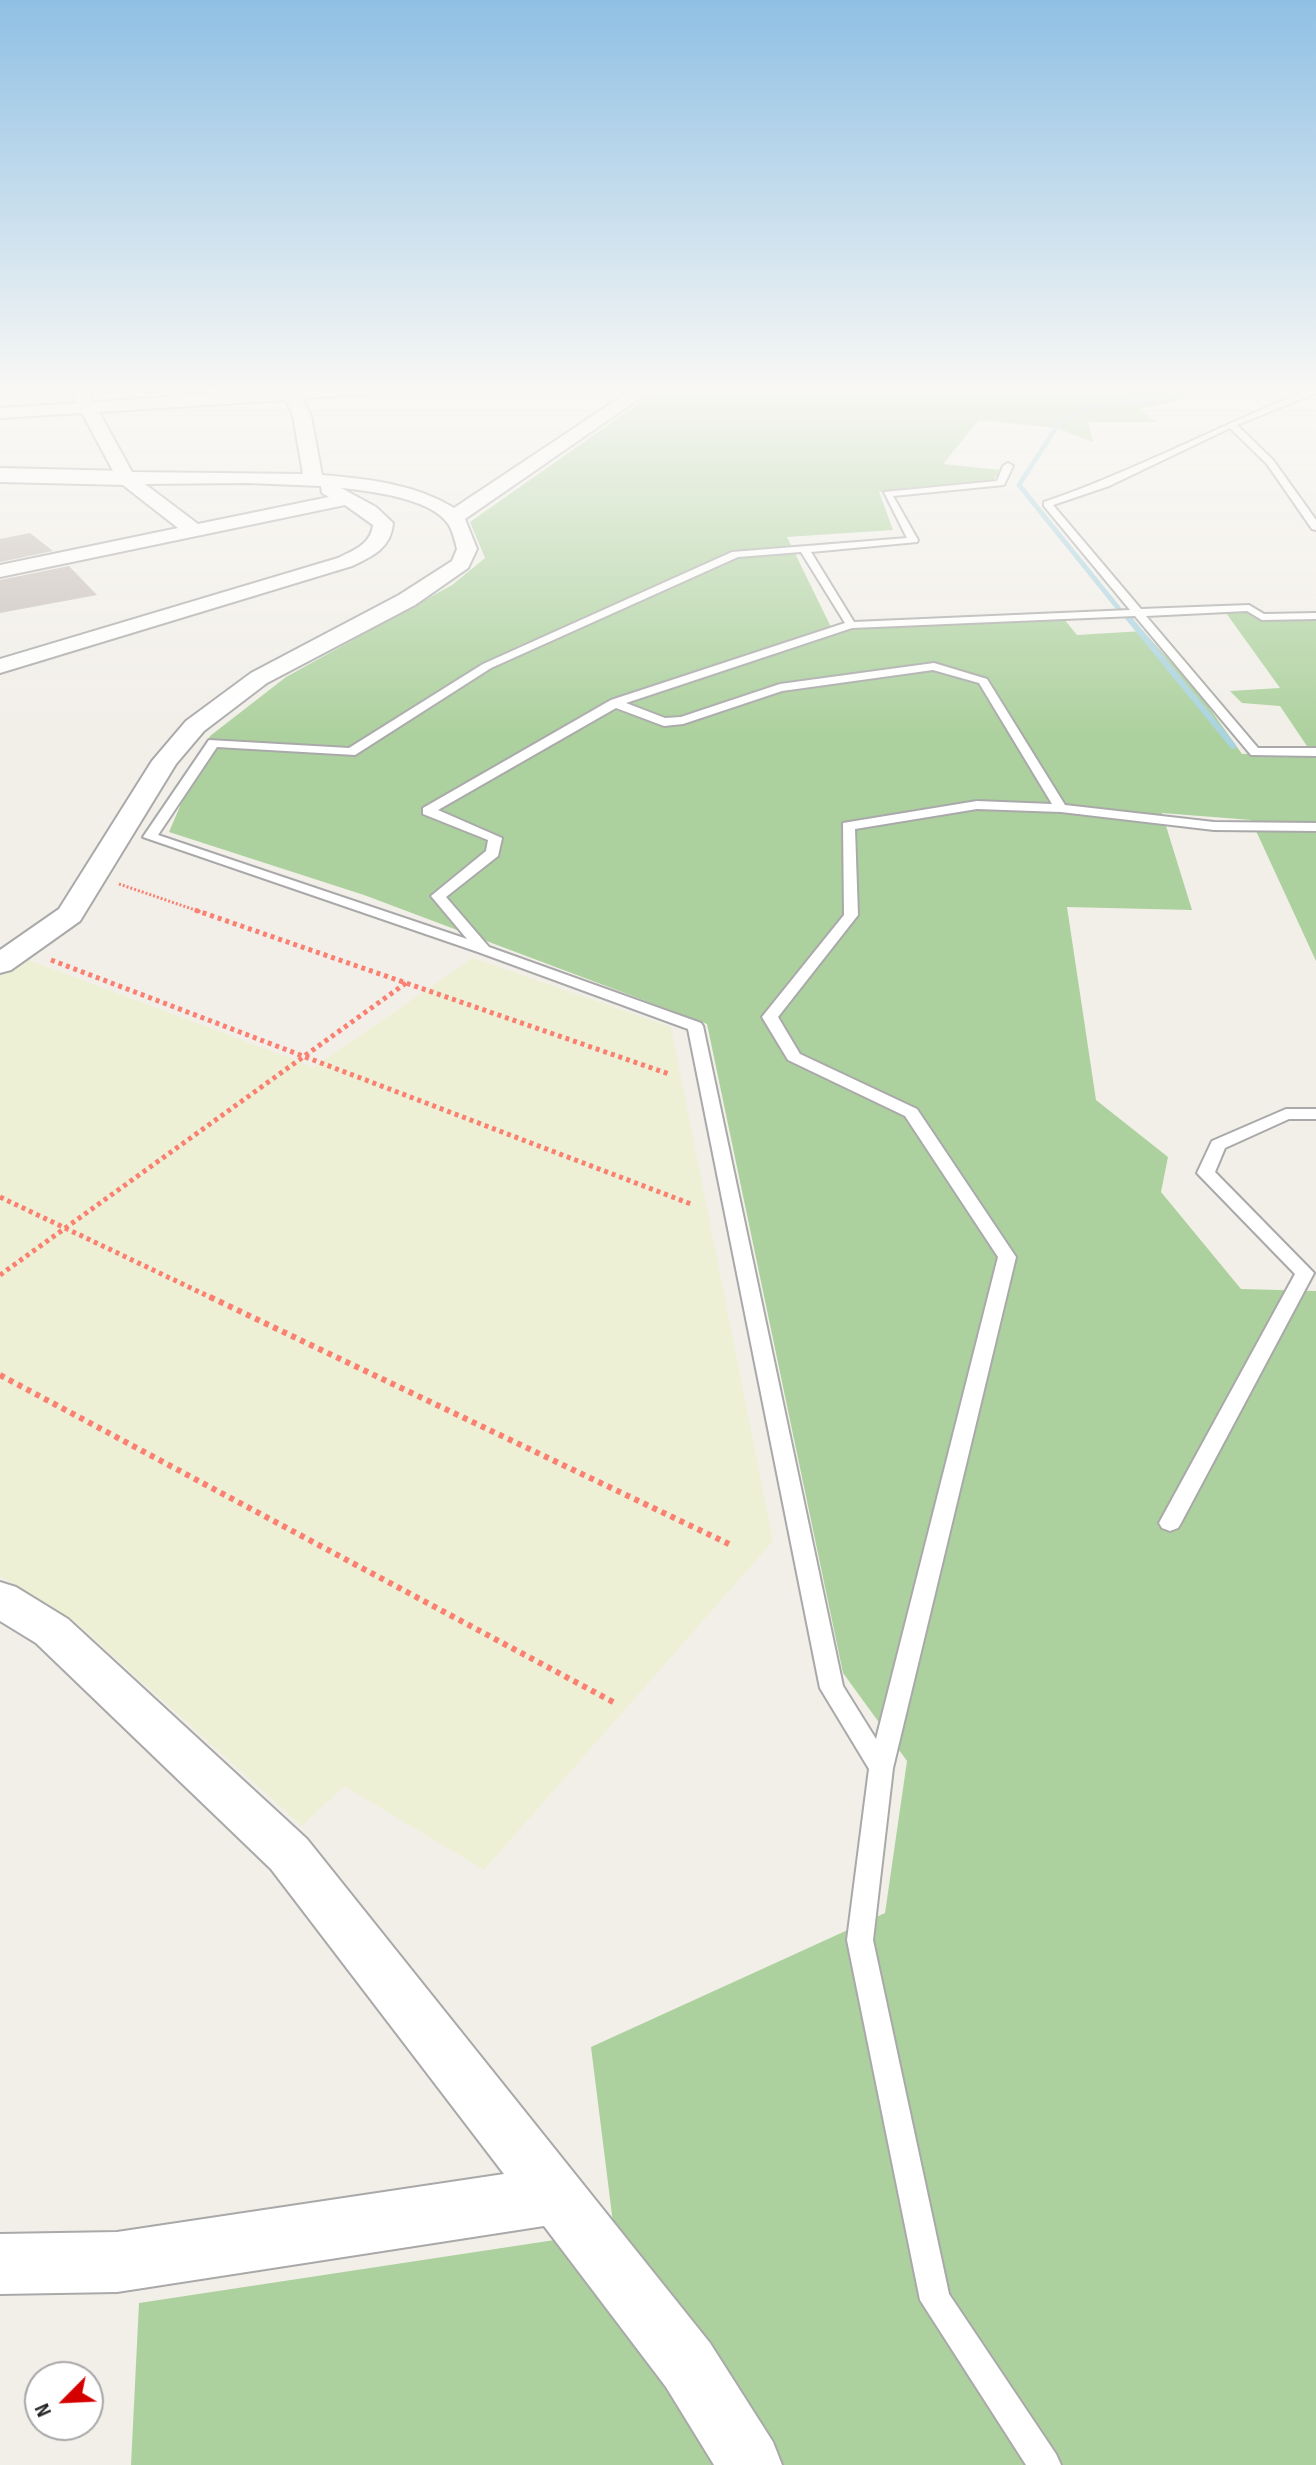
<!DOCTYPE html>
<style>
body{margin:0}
#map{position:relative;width:1316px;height:2465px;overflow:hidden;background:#f2efe9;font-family:"Sofia Sans Condensed",sans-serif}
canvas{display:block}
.north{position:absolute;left:24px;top:2361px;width:80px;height:80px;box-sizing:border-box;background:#fff;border:2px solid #a7a7a7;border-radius:50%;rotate:246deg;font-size:22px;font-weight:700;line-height:32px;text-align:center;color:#222}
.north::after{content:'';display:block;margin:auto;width:28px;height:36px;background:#d40000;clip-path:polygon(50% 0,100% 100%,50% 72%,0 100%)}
</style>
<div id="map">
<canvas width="1316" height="2465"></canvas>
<div class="north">N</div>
</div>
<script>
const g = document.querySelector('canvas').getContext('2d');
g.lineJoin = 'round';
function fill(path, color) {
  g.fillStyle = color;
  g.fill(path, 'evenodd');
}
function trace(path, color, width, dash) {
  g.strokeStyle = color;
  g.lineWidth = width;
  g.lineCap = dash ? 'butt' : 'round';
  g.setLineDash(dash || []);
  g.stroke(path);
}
fill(new Path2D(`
 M 473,958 L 671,1027 L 773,1541 L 484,1870 L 344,1786 L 302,1826 L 72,1619 L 0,1576 L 0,974 L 26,959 L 314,1067 Z`), '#eef0d5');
fill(new Path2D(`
 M 659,389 L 1193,389 L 1208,393 L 1139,409 L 1157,422 L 1088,422 L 1093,442 L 1057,428 L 979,420 L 943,464 L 1000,470 L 993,481 L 879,492 L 893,530 L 787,537 L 831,627 L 1064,619 L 1077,635 L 1143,631 L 1198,692 L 1242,754 L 1311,752 L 1280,706 L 1242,703 L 1230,691 L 1280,688 L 1226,613 L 1244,612 L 1316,621 L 1316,961 L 1251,820 L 1162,813 L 1192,910 L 1067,907 L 1096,1100 L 1168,1157 L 1161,1192 L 1241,1289 L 1316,1291 L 1316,2465 L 131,2465 L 139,2303 L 614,2231 L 591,2047 L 885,1913 L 907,1761 L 843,1673 L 707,1024 L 364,895 L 169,832 L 210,736 L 286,677 L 452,585 L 485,558 L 470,522 Z`), '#add19e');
trace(new Path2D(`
 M 1119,609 L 1019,485 L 1061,420 L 1084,408 L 1221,389`), '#aad3df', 5);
trace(new Path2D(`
 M 1127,616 L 1233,746`), '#aad3df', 6);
fill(new Path2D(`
 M 30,533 L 53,551 L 0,562 L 0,539 Z
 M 69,566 L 97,595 L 0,613 L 0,580 Z`), '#c7bfb8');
const service = new Path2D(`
 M 1310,389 L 1316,389 L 1316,393 L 1237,425 L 1273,460 L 1316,520 L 1316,530 L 1312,529 L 1267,464 L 1230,428 L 1109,486 L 1053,505 L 1141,609 L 1249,605 L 1264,614 L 1316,613 L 1316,619 L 1262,620 L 1247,611 L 1146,616 L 1258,748 L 1316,748 L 1316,756 L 1251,755 L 1135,616 L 852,628 L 626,703 L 665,718 L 681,717 L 780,684 L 934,663 L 987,679 L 1065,805 L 1214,822 L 1316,823 L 1316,831 L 1214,830 L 1061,812 L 977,809 L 855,829 L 858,915 L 778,1017 L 800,1054 L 917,1109 L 1016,1257 L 893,1768 L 873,1940 L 949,2294 L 1056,2454 L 1061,2465 L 1026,2465 L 920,2300 L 847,1940 L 869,1769 L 820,1688 L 688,1029 L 478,952 L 143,837 L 209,740 L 349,748 L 483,664 L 732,552 L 907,538 L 884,492 L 997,481 L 1003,466 L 1008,463 L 1013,466 L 1004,485 L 893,496 L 918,540 L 917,542 L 811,552 L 854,622 L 1130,610 L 1044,506 L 1044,502 C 1135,471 1220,425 1310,389 ZM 801,552 L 845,623 L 611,700 L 423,808 L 423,814 L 488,840 L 486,851 L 431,896 L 467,939 L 158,835 L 217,747 L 355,755 L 491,668 L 738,557 ZM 933,670 L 979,683 L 1052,804 L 977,801 L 843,823 L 844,915 L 762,1017 L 788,1060 L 905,1116 L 998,1257 L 876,1739 L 843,1686 L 703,1026 L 701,1023 L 489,947 L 446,897 L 498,856 L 502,838 L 438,810 L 616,708 L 664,726 L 683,724 L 782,691 Z
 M 1286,1109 L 1316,1109 L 1316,1119 L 1289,1119 L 1225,1148 L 1215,1172 L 1314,1273 L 1181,1523 L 1178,1528 L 1170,1531 L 1162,1528 L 1159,1523 L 1295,1274 L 1197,1173 L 1212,1141 Z`);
const minor = new Path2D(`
 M 72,389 L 86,389 L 93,402 L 281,389 L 378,389 L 370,394 L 302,398 L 311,416 L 322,475 C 368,479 415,484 454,508 L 633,389 L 653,389 L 465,519 L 477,549 L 468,568 L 415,605 L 267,683 L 204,731 L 176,764 L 80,921 L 11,970 L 0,973 L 0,950 L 59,909 L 152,761 L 186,721 L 251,673 L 399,595 L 452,561 L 457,549 C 455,541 453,532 449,525 C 432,498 370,491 341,488 L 376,507 L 393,523 C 391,548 373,556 352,566 L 0,673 L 0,659 L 338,558 C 354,550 371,544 373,525 L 345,505 L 0,577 L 0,565 L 178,528 L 119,482 L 82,413 L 0,418 L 0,408 L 77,403 ZM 286,400 L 293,416 L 303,474 L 132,472 L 99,412 ZM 248,483 L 321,486 L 322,493 L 329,497 L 198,524 L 145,484 Z
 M 0,1582 L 16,1587 L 68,1619 L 307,1839 L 710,2343 L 773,2442 L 782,2465 L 714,2465 L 666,2387 L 544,2226 L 117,2292 L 0,2294 L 0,2234 L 117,2232 L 504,2174 L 271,1869 L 36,1643 L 0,1621 Z`);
const tertiary = new Path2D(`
 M 0,468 L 126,471 L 134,473 L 137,478 L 134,483 L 126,485 L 0,482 Z`);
trace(service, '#a9a9a9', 4);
trace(minor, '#a9a9a9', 4);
trace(tertiary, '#a9a9a9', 4);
trace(new Path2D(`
 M 119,884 L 201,912`), '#fa8072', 3, [2, 2]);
trace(new Path2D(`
 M 195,910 L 669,1074
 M 51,960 L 691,1204
 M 0,1197 L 214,1299
 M 0,1275 L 406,983`), '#fa8072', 5, [4, 4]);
trace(new Path2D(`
 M 210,1297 L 729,1544
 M 0,1375 L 615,1703`), '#fa8072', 6, [5, 5]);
fill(service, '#fff');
fill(minor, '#fff');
fill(tertiary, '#fff');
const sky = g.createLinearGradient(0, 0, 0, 735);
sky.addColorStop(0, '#8fc0e4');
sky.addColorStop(0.53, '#f9f8f5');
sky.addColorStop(1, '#f9f8f500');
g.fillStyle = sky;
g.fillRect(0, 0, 1316, 735);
</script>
